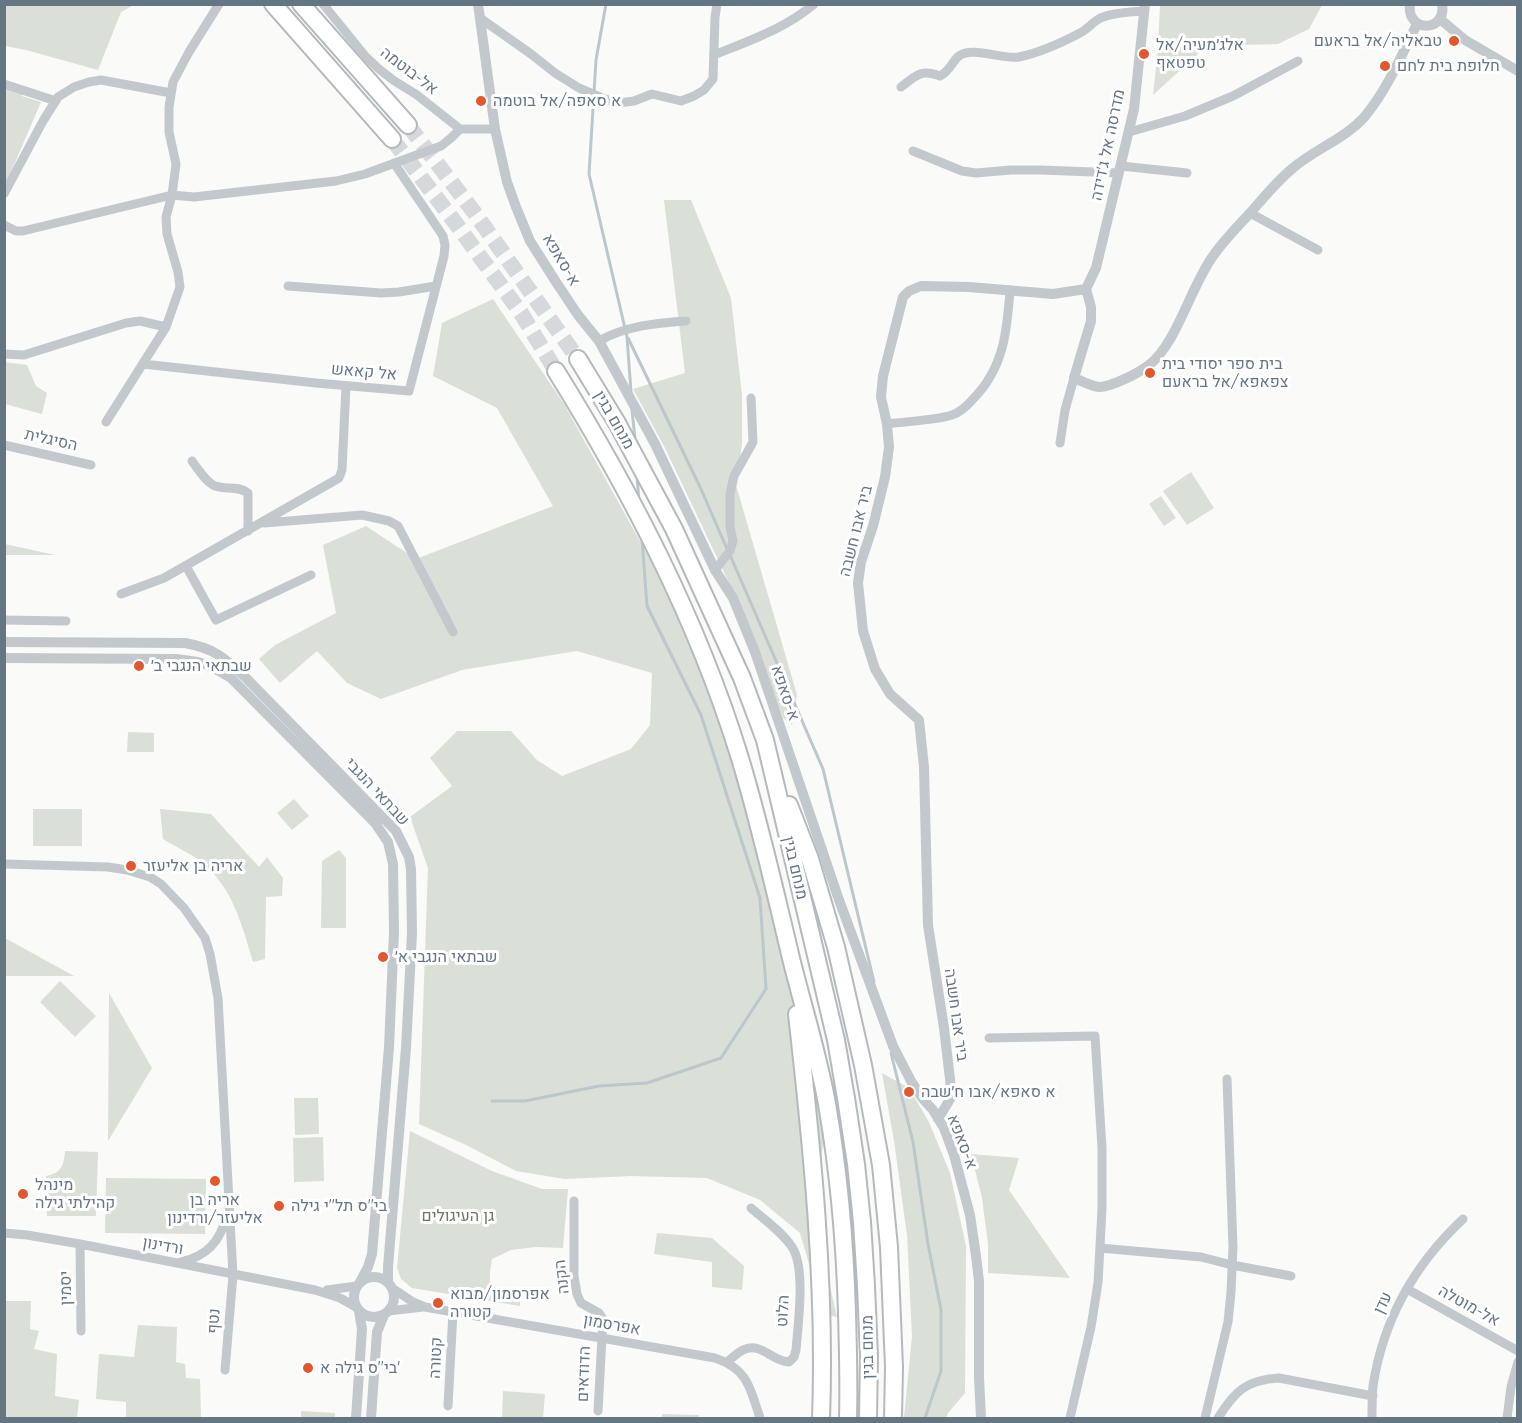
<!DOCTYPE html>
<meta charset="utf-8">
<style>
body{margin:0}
#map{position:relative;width:1522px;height:1423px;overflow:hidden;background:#fafaf8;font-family:Quicksand,sans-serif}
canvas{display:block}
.frame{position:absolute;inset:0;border:6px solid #657683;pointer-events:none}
</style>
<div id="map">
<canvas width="1522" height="1423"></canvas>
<div class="frame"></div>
</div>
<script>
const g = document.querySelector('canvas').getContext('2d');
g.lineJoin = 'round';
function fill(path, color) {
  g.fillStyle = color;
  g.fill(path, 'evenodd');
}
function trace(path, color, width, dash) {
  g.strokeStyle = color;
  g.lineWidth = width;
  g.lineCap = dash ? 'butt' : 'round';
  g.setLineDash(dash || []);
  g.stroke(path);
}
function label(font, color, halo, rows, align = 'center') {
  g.font = font + ' Quicksand,Heebo,sans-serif';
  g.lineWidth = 6;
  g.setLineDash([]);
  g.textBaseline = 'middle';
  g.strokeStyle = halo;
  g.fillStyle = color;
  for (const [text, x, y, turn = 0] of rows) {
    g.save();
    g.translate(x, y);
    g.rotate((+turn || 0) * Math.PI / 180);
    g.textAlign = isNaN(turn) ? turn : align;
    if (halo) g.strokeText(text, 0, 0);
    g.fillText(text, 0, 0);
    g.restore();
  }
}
fill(new Path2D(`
 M 4,5 L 5,4 L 134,5 L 121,12 L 98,70 L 26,50 L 5,46 Z
 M 1160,5 L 1160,4 L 1322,5 L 1309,29 L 1278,44 L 1241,45 L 1199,53 L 1153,95 L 1158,49 Z
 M 5,86 L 23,91 L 22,96 L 41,102 L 5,186 Z
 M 664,200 L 691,200 L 731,298 L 742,395 L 742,444 L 736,485 L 797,695 L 792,725 L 783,718 L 741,608 L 665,448 L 633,389 L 685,373 Z
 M 493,299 L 564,404 L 651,561 L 709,684 L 752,821 L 828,1101 L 817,1194 L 830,1287 L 837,1317 L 813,1311 L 813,1278 L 800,1233 L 760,1200 L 707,1178 L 631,1176 L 565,1179 L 516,1171 L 466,1145 L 419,1124 L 428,868 L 410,817 L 452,786 L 430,758 L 457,731 L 511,731 L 537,760 L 562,776 L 631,749 L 650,725 L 652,673 L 577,651 L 462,670 L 381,699 L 347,683 L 317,651 L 280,683 L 259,659 L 275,645 L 336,613 L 323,545 L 366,526 L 416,559 L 553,506 L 497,408 L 433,376 L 442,323 Z
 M 4,362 L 27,365 L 36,386 L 47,393 L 42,414 L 5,404 Z
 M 1191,472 L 1214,508 L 1187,525 L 1163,491 Z
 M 1161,496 L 1176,518 L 1164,526 L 1149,504 Z
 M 5,544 L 55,555 L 5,555 Z
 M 128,732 L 154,733 L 154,752 L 127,752 Z
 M 294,799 L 309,816 L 292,830 L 277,813 Z
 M 33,809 L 82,809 L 82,846 L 33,846 Z
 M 160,809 L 211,814 L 259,867 L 267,857 L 283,878 L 282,896 L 266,897 L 265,959 L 253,962 C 242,925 233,889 203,863 C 191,854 176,847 163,839 Z
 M 339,850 L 346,858 L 346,928 L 321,928 L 322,861 Z
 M 4,938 L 5,938 L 74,976 L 5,976 Z
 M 60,981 L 96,1016 L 75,1037 L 40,1002 Z
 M 109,993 L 152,1068 L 108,1141 Z
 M 882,1073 L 909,1088 L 929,1122 L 950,1173 L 966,1246 L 965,1393 L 948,1413 L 946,1418 L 904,1418 L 912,1336 L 907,1235 L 894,1141 Z
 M 294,1098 L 318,1098 L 319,1134 L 295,1135 Z
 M 410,1131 L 492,1171 L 542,1189 L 568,1189 L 563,1248 L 536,1247 L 511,1250 L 492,1259 L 490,1272 L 490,1290 L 520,1299 L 520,1306 L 412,1288 L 401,1279 L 397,1268 Z
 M 323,1137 L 324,1181 L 294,1182 L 293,1138 Z
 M 65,1151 L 98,1152 L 96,1216 L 47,1216 L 46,1176 C 61,1173 64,1166 65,1151 Z
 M 971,1154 L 1019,1158 L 1009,1190 L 1070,1278 L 988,1273 L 988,1244 L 982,1198 Z
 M 106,1178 L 206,1179 L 205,1234 L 105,1233 Z
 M 657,1233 L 712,1238 L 744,1266 L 742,1290 L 712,1287 L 712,1262 L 654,1254 Z
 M 5,1301 L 31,1301 L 30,1329 L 39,1331 L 34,1349 L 57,1354 L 55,1396 L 79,1400 L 77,1418 L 5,1418 Z
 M 138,1325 L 177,1327 L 176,1362 L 185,1364 L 186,1378 L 200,1379 L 201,1418 L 126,1418 L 126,1402 L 96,1399 L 99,1354 L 134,1357 Z
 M 503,1391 L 545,1394 L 543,1418 L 502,1418 Z
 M 301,1411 L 335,1413 L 335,1418 L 301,1418 Z
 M 662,1414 L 699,1415 L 699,1418 L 662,1418 Z`), '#dadfd7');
trace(new Path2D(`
 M 606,4 L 596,60 L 589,174 L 627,337 L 631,392
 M 628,338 L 701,489 L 727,549
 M 632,410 L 635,439
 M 637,476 L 639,502
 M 730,555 L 823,769 L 874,982
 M 891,1053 L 913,1142 L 928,1244 L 941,1310 L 941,1371 L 925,1418
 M 492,1101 L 525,1101 L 599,1086 L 647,1083 L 721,1058 L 766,989 L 760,898 L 701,715 L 647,606 L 642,539`), '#bbc7cb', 3);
trace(new Path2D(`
 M 408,125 L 474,212 L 578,359
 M 392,139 L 457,225 L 521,313 L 556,371`), '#d5d9db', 16, [16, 8]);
const motorway = new Path2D(`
 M 273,4 L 392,139
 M 301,4 L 408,125
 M 578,359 L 617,423 L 674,529 L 742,678 L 765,740 L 836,1040 L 846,1098 L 856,1164 L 862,1222 L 866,1286 L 869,1356 L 868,1418
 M 556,371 C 631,492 697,619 739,755 C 759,820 774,887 790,954 C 802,1004 818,1053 827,1104 C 839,1173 845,1243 847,1313 C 848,1348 849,1384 848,1418
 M 789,805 L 810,859 L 836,947 L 863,1065 L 881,1165 L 889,1247 L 894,1367 L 893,1418
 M 797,1014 C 812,1147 826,1285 821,1418`);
trace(motorway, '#b4b9bd', 20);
trace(new Path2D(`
 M 323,4 L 366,57 L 379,69 L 393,80 L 417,95 L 460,129
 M 480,18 L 531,54 L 555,73 L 579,88 L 602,98 L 618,103 L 634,101 L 652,94 L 681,101 L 694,96 L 704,90 L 713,79 L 715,17 L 717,4
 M 714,55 C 748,41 785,29 814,4
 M 4,84 L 56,101
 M 901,87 C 917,75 920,69 940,76 C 951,70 952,61 959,56 C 973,46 1002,60 1019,57 C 1038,53 1063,42 1080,33 C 1088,29 1094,20 1103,17 C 1116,12 1131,12 1144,11
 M 1129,132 L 1185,116 L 1233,96 L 1298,61
 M 913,151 L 962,171 L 976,173 L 1011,170 L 1041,170 L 1119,173
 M 1121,166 L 1187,173
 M 4,194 L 43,121 L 58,97 L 74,87 L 89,82 L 101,80 L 171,93
 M 1250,213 L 1318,250
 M 4,225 L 16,231 L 23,231 L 172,195 L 194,197 L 336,181 L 365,174 L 441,146 L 451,138 L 460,129 L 495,129
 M 288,286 L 381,293 L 399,292 L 436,286
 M 599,341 C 625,326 656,323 686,321
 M 4,354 L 24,355 L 126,323 L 140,321 L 166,327
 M 143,364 L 316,383 L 409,391 L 444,256 L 445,245 L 443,236 L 394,163
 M 106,422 L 166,327 L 180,287 L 178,272 L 167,234 L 166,217 L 172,195 L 176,164 L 169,132 L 169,107 L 173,82 L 189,52 L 219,4
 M 887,424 C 908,421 932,421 952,415 C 961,412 968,405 974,398 C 1004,367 1007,331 1010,290
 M 1060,443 L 1065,410 L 1074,378
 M 4,445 L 91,465
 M 192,461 C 198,469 206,482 215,486 C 226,490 238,485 248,493 L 248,531
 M 264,523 L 362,515 L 389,521 L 398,526 L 453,632
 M 186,566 L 216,620 L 311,575
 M 715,570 L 730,551 L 733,541 L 730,527 L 730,494 L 734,476 L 753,442 L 751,398
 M 121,594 L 164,578 L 339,478 L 342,470 L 346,386
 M 4,620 L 66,621
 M 4,864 L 108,867 L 127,870 L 150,877 L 161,884 L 184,908 L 205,938 L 210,954 L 218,998 L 233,1275 L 225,1370
 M 989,1038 L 1095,1036 L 1102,1148 L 1102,1209 L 1098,1283 L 1091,1327 L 1070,1418
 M 574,1201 L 574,1276 L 577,1294 L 581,1303 L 599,1313 L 603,1319 L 598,1411
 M 4,1233 L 27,1235 L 80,1244 L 315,1290 L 340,1298 L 356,1307
 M 80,1244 L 81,1331
 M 1100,1248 L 1201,1257 L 1232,1265 L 1291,1276
 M 181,1262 C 207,1256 220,1242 227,1215
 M 392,1288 L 413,1302 L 425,1307 L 715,1358 C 748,1369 750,1388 760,1418
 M 1407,1289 L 1518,1351
 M 327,1290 L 357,1286
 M 388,1311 L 423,1307
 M 727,1362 C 732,1358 737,1353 743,1350 C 761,1341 772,1362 789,1362 L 794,1357 L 796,1350 C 798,1324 806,1268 792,1247 C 782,1232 765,1220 751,1208
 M 448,1406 L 453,1312
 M 1205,1418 L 1228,1322 L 1231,1292 L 1233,1247 L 1227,1079
 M 1218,1418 C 1235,1391 1246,1380 1279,1378 L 1373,1396
 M 1372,1418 C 1372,1408 1372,1397 1373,1386 C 1383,1320 1414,1265 1463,1219
 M 1507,1418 L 1511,1387 L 1518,1362`), '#c3c8cc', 9);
trace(new Path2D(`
 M 478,4 L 495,129 L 507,182 L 516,207 L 530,241 L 556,282 L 578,315 L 599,341 L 655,444 L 715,570 L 733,598 L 755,652 L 839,900 L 893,1046 L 911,1081 L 923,1099 L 933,1110 L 944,1128 L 954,1155 L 970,1215 L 976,1256 L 979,1281 L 979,1378 L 981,1418
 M 1410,4 C 1406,33 1447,33 1442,4
 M 1440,19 L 1465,40 L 1518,71
 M 1086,289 L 1091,307 L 1091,321 L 1074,378 C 1082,381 1092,387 1100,387 C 1113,386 1139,373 1149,365 C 1177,343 1191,286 1213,256 C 1224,240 1239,225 1252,211 C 1265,196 1277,181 1293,168 C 1315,149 1347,138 1366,115 C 1388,88 1402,54 1417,24
 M 1086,289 L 1096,268 L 1134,109 L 1145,4
 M 4,642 L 185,643 C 214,648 225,658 246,678 L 396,831 L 409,857 L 411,869 L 412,933 L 406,1048 L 388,1267 L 388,1283
 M 4,658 L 176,659 L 198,662 L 210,666 L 231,678 L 375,823 L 388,842 L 393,864 L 394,932 L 389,1047 L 372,1254 L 368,1267 L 360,1282
 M 938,1119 L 952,1096 L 944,1028 L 928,925 L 924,767 L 919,720 L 890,694 L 875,669 L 863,631 L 858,583 L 861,562 L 873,526 L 885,477 L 889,447 L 887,424 L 881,397 L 883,376 L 903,297 L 909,291 L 921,286 L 969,287 L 1053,294 L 1086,289
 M354 1297a20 20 0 1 1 40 0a20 20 0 1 1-40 0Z
 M 356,1418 L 362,1329 L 359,1311
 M 371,1418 L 377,1332 L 384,1315`), '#c3c8cc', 10);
trace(motorway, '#fff', 16);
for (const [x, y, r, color] of [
 [1454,41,6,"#e4572e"],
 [1144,54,6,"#e4572e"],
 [1385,66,6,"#e4572e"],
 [481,101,6,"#e4572e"],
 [1150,373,6,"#e4572e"],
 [139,666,6,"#e4572e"],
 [131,866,6,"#e4572e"],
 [383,957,6,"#e4572e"],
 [909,1092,6,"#e4572e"],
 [215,1181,6,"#e4572e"],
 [23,1194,6,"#e4572e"],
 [279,1206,6,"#e4572e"],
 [438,1303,6,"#e4572e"],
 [308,1368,6,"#e4572e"]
]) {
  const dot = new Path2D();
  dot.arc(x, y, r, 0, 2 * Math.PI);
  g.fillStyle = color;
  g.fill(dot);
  trace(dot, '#fff', 2);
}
label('16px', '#657683', '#fff', [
 ["טבאליה/אל בראעם",1442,41,"right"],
 ["אלג׳מעיה/אל",1156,45],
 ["טפטאף",1156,63],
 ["חלופת בית לחם",1397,66],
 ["א סאפה/אל בוטמה",493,101],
 ["בית ספר יסודי בית",1162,364],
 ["צפאפא/אל בראעם",1162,382],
 ["שבתאי הנגבי ב׳",151,666],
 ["אריה בן אליעזר",143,866],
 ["שבתאי הנגבי א׳",395,957],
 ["א סאפא/אבו ח׳שבה",921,1092],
 ["מינהל",35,1185],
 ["קהילתי גילה",35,1203],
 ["אריה בן",215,1200,"center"],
 ["אליעזר/ורדינון",215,1218,"center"],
 ["בי\"ס תל\"י גילה",291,1206],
 ["אפרסמון/מבוא",450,1294],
 ["קטורה",450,1312],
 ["בי\"ס גילה א'",320,1368]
], 'left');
label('16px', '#657683', '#fff', [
 ["אל-בוטמה",409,71,37],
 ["מדרסה אל ג'דידה",1108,145,-78],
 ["א-סאפא",561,260,59],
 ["אל קאאש",364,372,5],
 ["מנחם בגין",614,420,60],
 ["הסיגלית",51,440,13],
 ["ביר אבו חשבה",856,531,-76],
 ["א-סאפא",785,693,71],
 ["שבתאי הנגבי",377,792,47],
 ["מנחם בגין",795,868,77],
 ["ביר אבו חשבה",956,1015,82],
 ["א-סאפא",962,1142,69],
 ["ורדינון",163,1246,10],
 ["הקנה",562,1277,-97],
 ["יסמין",66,1288,-91],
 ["עדן",1383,1303,-64],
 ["אל-מוטלה",1469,1306,29],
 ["הלוט",783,1311,-87],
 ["נטף",214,1321,-86],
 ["אפרסמון",612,1325,10],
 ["מנחם בגין",868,1347,-91],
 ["קטורה",436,1358,-87],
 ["הדודאים",584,1374,-88]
]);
label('16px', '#687a64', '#fff', [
 ["גן העיגולים",458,1216]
]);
</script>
